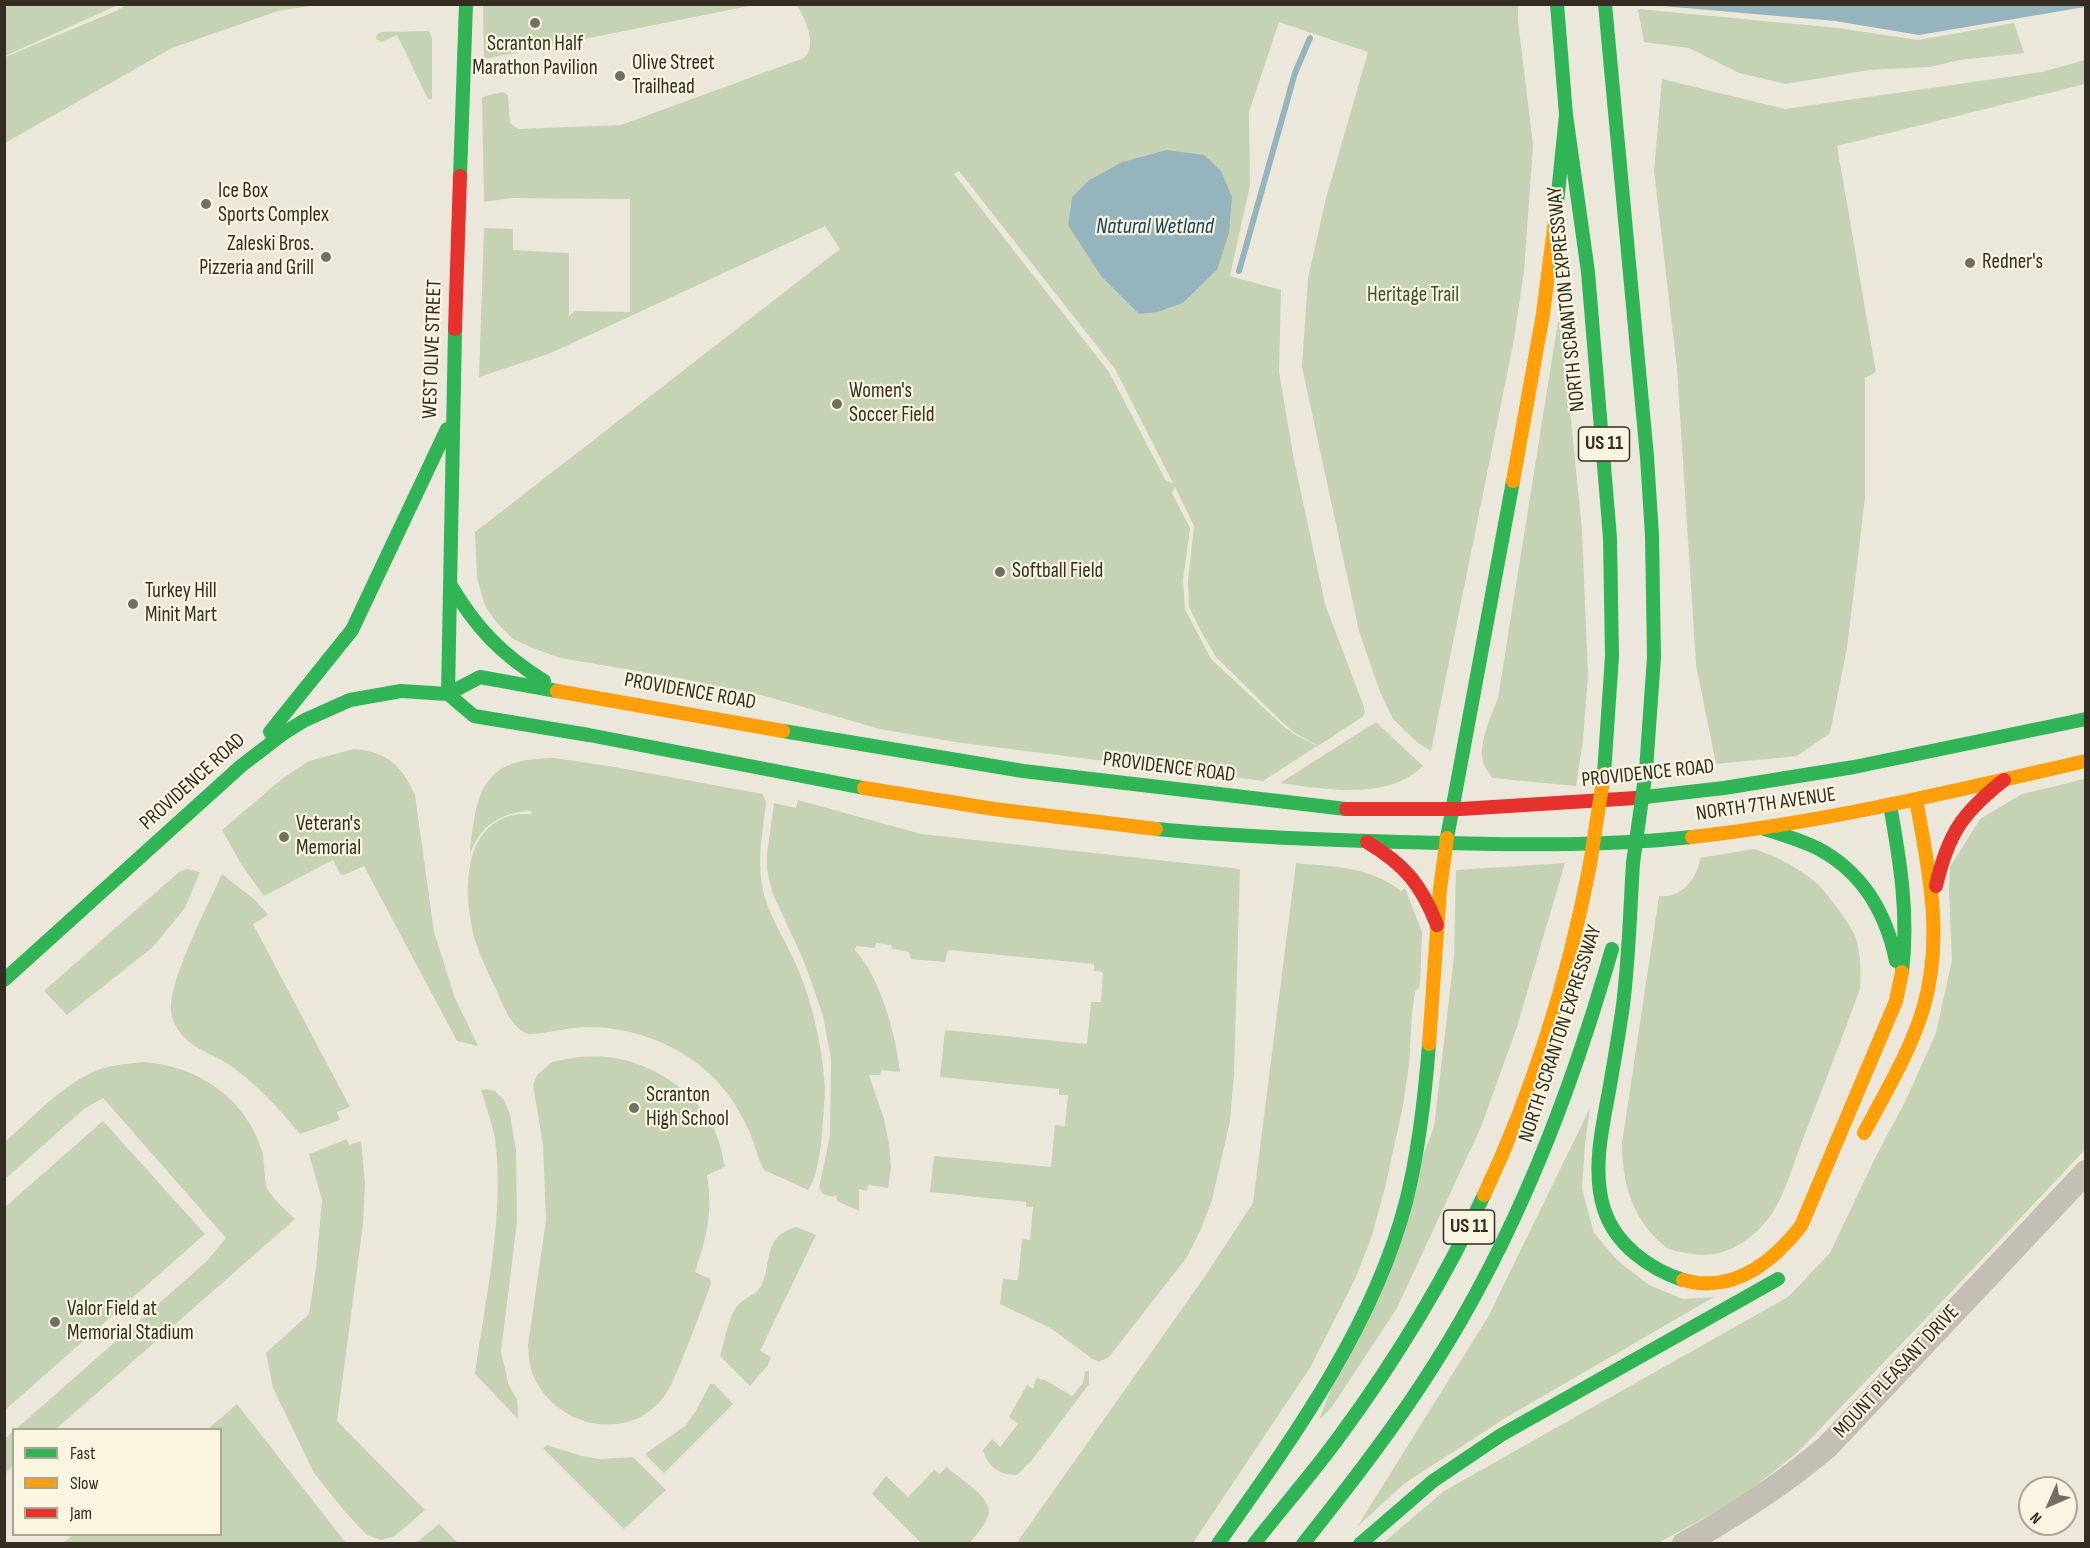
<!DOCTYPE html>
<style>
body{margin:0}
#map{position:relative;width:2090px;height:1548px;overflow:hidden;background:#ebe8db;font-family:"Sofia Sans Condensed",sans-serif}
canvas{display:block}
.frame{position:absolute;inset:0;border:6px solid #332d24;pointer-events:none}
.legend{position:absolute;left:12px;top:1428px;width:210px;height:108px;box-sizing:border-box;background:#faf5e0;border:2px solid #aaa595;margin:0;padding:8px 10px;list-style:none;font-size:18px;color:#332d24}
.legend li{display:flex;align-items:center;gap:12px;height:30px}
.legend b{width:30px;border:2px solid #aaa595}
.north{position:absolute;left:2018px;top:1476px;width:60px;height:60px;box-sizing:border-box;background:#faf5e0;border:2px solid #aaa595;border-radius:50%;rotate:225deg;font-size:16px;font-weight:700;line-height:24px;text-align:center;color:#332d24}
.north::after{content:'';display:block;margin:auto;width:21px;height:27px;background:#736e64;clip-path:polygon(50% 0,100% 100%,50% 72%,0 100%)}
</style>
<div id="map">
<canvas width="2090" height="1548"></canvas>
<div class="frame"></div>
<ul class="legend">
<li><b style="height:8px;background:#30b455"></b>Fast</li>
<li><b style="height:8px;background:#ff9f0a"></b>Slow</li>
<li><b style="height:8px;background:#e5322d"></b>Jam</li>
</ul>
<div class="north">N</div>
</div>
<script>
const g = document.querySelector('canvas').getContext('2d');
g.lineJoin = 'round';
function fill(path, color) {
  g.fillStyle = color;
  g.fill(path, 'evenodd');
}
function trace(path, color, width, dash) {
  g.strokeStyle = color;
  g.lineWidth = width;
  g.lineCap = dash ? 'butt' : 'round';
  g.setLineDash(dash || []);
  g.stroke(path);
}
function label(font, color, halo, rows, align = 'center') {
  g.font = font + ' "Sofia Sans Condensed",sans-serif';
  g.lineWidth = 4.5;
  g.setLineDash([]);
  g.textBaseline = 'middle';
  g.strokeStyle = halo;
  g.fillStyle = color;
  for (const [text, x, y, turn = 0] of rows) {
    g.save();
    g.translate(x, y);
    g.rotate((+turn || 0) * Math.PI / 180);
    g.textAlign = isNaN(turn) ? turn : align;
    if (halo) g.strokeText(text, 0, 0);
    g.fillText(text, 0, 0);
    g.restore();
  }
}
fill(new Path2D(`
 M 5,4 L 118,4 L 118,5 L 5,56 Z
 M 483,4 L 754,4 L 754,5 L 484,59 Z
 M 127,5 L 127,4 L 316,5 L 278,11 L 172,48 L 5,143 L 5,57 L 116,11 Z
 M 797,5 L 1518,5 L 1518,21 L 1533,145 L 1524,272 L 1513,345 L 1431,751 L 1418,743 L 1393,719 L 1380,692 L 1359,631 L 1302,367 L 1308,278 L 1326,198 L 1368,52 L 1279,22 L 1249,112 L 1250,185 L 1230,276 L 1281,290 L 1279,372 L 1294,460 L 1325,604 L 1364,707 L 1365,713 L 1362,717 L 1318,746 L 1295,733 L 1283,723 L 1216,657 L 1203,635 L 1189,607 L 1188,580 L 1194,526 L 1175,487 L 1172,493 L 1190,528 L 1183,580 L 1185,609 L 1211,659 L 1282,725 L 1294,734 L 1317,746 L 1263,781 L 955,742 L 880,729 L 765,696 L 679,678 L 560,658 L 533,648 L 513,639 L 497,623 L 485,606 L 477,578 L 475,532 L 840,249 L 825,226 L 551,353 L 479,377 L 484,228 L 513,229 L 513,250 L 569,253 L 569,316 L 575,311 L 630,312 L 630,199 L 513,198 L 484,202 L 482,97 L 502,92 L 508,95 L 510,123 L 518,129 L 621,125 L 804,58 C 818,46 805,19 797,5 ZM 1166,150 L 1217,270 L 1183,303 L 1158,312 L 1068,225 L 1072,197 L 1089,180 L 1122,162 ZM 959,171 L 1115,369 L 1173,483 L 1166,481 L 1109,372 L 954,174 Z
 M 1638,9 L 1838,28 L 1918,40 L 2014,23 L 2024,53 L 1960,60 L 1930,67 L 1869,70 L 1786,84 L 1739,73 L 1689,48 L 1644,42 Z
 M 429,31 L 432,38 L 432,99 L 428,99 L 397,35 L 381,42 L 376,39 L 377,34 L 382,32 Z
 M 2085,60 L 2085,84 L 1837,146 L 1876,372 L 1865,378 L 1865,498 L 1847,648 L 1830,733 L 1797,756 L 1716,764 L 1696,665 L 1677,368 L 1654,171 L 1662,79 L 1785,109 L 2042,72 Z
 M 1560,309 L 1582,530 L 1588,676 L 1583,740 L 1576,786 L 1492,778 C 1490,774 1486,769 1484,765 C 1477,744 1491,717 1498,698 Z
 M 1376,722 L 1423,766 C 1388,801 1324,789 1280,783 Z
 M 354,749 C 388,752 401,765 415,795 L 434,932 L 455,998 L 478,1046 L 457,1041 L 364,866 L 344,875 L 340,874 L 333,860 L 264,896 L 241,864 L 222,830 L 283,778 L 309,761 Z
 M 554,758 L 609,766 L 763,794 L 766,803 C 763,830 757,857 762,885 C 766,911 783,936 794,960 C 811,996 823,1048 825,1088 C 825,1102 823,1118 822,1133 C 821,1148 817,1179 808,1190 L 764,1170 C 757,1158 755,1143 749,1131 C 745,1121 739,1112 734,1103 C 703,1054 644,1027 588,1027 C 568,1027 548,1034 528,1034 C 509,1026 503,1004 495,987 C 487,971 480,956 475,940 C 464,899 460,832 509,816 C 517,814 524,814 532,814 L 531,811 C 501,812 480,826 470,854 C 470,843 472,832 474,821 C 482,770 505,759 554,758 Z
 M 2085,779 L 2086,1149 L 2078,1157 L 1953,1290 L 1798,1452 L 1739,1499 L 1658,1543 L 1382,1544 L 1444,1491 L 1788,1297 L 1830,1253 L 1875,1158 L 1905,1102 L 1936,1033 L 1952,960 L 1949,890 L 1950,867 L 1980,819 L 2022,794 Z
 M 798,800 L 921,834 L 1240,869 L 1234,1074 L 1230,1121 L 1212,1200 L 1201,1229 L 1187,1257 L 1109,1357 L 1099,1362 L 1091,1358 L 1052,1329 L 1000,1304 L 1003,1279 L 1018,1280 L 1022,1239 L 1030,1240 L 1033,1207 L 1026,1207 L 1026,1202 L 930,1192 L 934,1156 L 1051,1167 L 1055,1125 L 1065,1126 L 1068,1095 L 1059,1095 L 1059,1089 L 940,1077 L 945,1030 L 1087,1044 L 1091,1002 L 1101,1002 L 1103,972 L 1094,971 L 1094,964 L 948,950 L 945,962 L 911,959 L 909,952 L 892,949 L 891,945 L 876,943 L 875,948 L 856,946 L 855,950 C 880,977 896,1035 900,1072 L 881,1070 L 880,1075 L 869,1075 L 884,1119 L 889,1143 L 891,1168 L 888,1188 L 868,1185 L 867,1191 L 859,1189 L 859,1211 L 837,1201 L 836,1195 L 832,1197 L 823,1194 L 819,1188 L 830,1135 L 831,1059 L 823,1016 L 811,981 L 802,957 L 772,892 L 767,869 L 767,854 L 774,803 L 796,808 Z
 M 1754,849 C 1774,855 1799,868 1815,882 C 1826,891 1852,926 1856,938 C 1861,955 1861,972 1860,989 C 1842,1039 1822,1089 1803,1139 C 1794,1162 1785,1195 1771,1215 C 1754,1239 1724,1260 1693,1254 C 1683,1252 1671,1252 1663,1245 C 1632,1218 1622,1183 1622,1143 L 1659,896 C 1681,899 1698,878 1700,858 Z
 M 1296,863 C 1335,867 1369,866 1401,891 L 1405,888 L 1422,932 L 1420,986 L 1415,992 L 1412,1013 L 1409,1065 L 1403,1106 L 1385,1188 L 1371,1239 L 1355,1279 L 1310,1368 L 1193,1543 L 1016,1544 L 1203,1279 L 1253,1203 Z
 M 1565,863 L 1517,1027 L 1481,1127 L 1397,1308 L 1332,1407 L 1319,1420 L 1434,1127 L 1454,956 L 1456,870 Z
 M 187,869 L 200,872 L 185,908 L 152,948 L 67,1015 L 44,991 L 179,872 Z
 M 222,874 L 256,901 L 268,915 L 253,924 L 350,1107 L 337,1112 L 340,1120 L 300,1134 C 279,1109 255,1082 228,1064 C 214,1055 197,1050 185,1038 C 178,1031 171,1020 171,1010 C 169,980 208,905 222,874 Z
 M 578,1057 C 587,1057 596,1056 606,1057 C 645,1060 688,1086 709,1119 C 718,1134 722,1151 725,1167 L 707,1175 C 713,1214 707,1235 695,1272 L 710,1279 L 711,1284 C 702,1308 693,1333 683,1357 C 677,1371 672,1386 663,1398 C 628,1442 560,1428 536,1381 C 529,1370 529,1358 528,1345 L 546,1220 L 543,1145 L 533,1085 L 537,1075 L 552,1062 Z
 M 143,1062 C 198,1066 245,1097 262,1151 C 265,1162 264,1180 267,1188 C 271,1197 288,1212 295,1219 L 56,1429 L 16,1429 L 207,1261 L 226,1238 L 103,1098 L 84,1109 L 5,1179 L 5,1142 C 32,1118 59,1088 93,1072 C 108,1065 126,1064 143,1062 Z
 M 486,1089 L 495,1091 L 504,1100 L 510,1114 L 516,1150 L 517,1222 L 501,1352 L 509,1386 L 517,1399 L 518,1419 L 475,1374 C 485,1300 505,1214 495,1139 C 492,1123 486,1106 481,1090 Z
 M 1590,1108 L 1585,1144 L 1582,1189 L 1594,1233 L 1617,1260 L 1649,1285 L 1683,1299 L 1714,1297 L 1507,1417 L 1405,1483 L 1357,1527 L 1488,1317 Z
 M 103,1121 L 205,1234 L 5,1410 L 5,1207 Z
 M 347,1139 L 349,1145 L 361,1141 L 365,1183 L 363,1224 L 337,1421 L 425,1510 L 395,1536 L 381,1540 L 367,1535 L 345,1512 L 314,1473 L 273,1388 L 266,1353 L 309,1314 L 316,1268 L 322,1200 L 309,1154 Z
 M 796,1227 L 816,1235 L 760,1351 L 771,1357 L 768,1365 L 750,1386 L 720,1356 C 725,1341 728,1316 739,1304 C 746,1297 756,1295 761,1286 C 773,1261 762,1237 796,1227 Z
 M 1085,1371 L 1089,1371 L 1089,1384 L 1032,1460 L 1017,1475 C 999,1475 988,1467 983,1450 L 992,1439 L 1000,1447 L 1018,1424 L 1009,1417 L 1027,1385 L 1033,1389 L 1036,1378 L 1045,1380 L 1072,1396 L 1083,1383 Z
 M 710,1384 L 714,1384 L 733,1404 L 664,1473 L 645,1454 L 685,1426 L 696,1411 Z
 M 237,1404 L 346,1543 L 63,1543 L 73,1535 L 220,1534 L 220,1430 L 208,1429 Z
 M 13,1431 L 13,1466 L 5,1474 L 5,1439 Z
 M 547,1445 L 582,1456 L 599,1459 L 633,1457 L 666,1490 L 624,1529 L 543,1448 Z
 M 946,1467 C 957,1476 989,1496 989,1511 C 989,1521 976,1535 970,1543 L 921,1543 L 872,1494 L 886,1476 L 908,1497 L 934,1470 L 940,1474 Z
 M 439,1524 L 458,1543 L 416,1543 Z`), '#c5d3b4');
fill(new Path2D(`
 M 2085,4 L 2085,7 L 1919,35 L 1835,21 L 1651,5 Z
 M 1166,150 L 1204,155 L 1221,171 L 1232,197 L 1229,233 L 1217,270 L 1183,303 L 1158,312 L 1139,314 L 1101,276 L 1068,225 L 1072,197 L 1089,180 L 1122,162 Z`), '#96b4be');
trace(new Path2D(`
 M 1239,271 L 1295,73 L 1310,38`), '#96b4be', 6);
trace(new Path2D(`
 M 1684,1544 C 1737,1514 1780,1486 1827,1447 L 2086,1172`), '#c3bfb5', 24);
trace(new Path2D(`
 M 1557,4 L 1566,115 L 1588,272 L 1610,538 L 1612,656 L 1604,774
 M 1605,4 L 1647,457 L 1652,536 L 1654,657 L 1646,770
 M 460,176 L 466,4
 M 1556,213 L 1566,115
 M 450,584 C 476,628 501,654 544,681
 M 448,694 L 474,716 L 589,735 L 864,788
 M 448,694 L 455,329
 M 783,731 L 1023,771 L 1346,809
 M 270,732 L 352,630 L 447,429
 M 1636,798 L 1724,788 L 1854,767 L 2086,719
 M 1890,805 C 1900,861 1909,915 1902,972
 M 1762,828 C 1780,834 1798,839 1815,847 C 1861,870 1886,912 1896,961
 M 1156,829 C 1252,838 1347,841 1443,843 C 1527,845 1609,846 1692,837
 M 1447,838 L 1513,481
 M 1633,863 C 1630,910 1629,958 1623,1005 C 1619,1034 1614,1062 1609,1091 C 1602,1128 1592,1172 1604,1209 C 1615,1244 1649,1269 1683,1280
 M 4,980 L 241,766 L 284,733 L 305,720 L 350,700 L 401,691 L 448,694 L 480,677 L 557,691
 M 1218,1544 C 1292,1439 1373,1328 1406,1202 C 1419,1150 1425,1097 1429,1044
 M 1254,1544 C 1282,1508 1312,1474 1339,1437 C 1395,1361 1444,1281 1484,1195
 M 1303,1544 C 1349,1486 1395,1427 1434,1365 C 1516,1236 1570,1095 1612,949
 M 1360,1544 L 1433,1481 L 1501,1435 L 1778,1279`), '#30b455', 14);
trace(new Path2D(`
 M 1513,481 L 1543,314 L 1556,213
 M 557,691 L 783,731
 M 864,788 L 994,809 L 1156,829
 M 1692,837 C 1827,822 1954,791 2086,761
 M 1429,1044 L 1440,889 L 1447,838
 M 1864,1133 C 1885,1093 1910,1052 1923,1009 C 1944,940 1929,869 1916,800
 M 1484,1195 C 1534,1089 1568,979 1590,864
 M 1683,1280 C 1733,1294 1772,1263 1801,1226 L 1896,1001 L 1902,972`), '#ff9f0a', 14);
trace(new Path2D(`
 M 455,329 L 460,176
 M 1346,809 L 1461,809 L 1636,798
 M 1367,842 C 1405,865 1421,884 1437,925
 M 1936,886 C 1948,834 1962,813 2004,780`), '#e5322d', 14);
trace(new Path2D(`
 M 1633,863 L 1646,770`), '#30b455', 14);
trace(new Path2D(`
 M 1590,864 L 1604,774`), '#ff9f0a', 14);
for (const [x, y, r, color] of [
 [535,23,6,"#736e64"],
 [620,76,6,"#736e64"],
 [206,204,6,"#736e64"],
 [326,257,6,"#736e64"],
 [1970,263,6,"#736e64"],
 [837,404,6,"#736e64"],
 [1000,572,6,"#736e64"],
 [133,604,6,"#736e64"],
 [284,837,6,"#736e64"],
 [634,1108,6,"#736e64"],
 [55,1322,6,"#736e64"]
]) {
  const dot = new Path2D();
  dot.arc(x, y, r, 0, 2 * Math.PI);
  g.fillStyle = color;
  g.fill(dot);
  trace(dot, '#faf5e0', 2);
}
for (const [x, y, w] of [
 [1604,444,51],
 [1469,1227,51]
]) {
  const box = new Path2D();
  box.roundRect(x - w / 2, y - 17, w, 34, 4.5);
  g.fillStyle = '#faf5e0';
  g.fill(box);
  trace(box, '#332d24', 1.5);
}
label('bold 20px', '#332d24', null, [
 ["US 11",1604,444],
 ["US 11",1469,1227]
]);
label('21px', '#332d24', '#faf5e0', [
 ["Scranton Half",535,45,"center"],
 ["Marathon Pavilion",535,69,"center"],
 ["Olive Street",632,64],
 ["Trailhead",632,88],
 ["Ice Box",218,192],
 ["Sports Complex",218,216],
 ["Zaleski Bros.",314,245,"right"],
 ["Pizzeria and Grill",314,269,"right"],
 ["Redner's",1982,263],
 ["Women's",849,392],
 ["Soccer Field",849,416],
 ["Softball Field",1012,572],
 ["Turkey Hill",145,592],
 ["Minit Mart",145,616],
 ["Veteran's",296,825],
 ["Memorial",296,849],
 ["Scranton",646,1096],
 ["High School",646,1120],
 ["Valor Field at",67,1310],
 ["Memorial Stadium",67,1334]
], 'left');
label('21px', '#375326', '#faf5e0', [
 ["Heritage Trail",1413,296]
]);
label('21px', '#332d24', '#faf5e0', [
 ["NORTH SCRANTON EXPRESSWAY",1567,299,-96],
 ["WEST OLIVE STREET",433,349,-88],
 ["PROVIDENCE ROAD",690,692,10],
 ["PROVIDENCE ROAD",1169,768,7],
 ["PROVIDENCE ROAD",1648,774,-6],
 ["PROVIDENCE ROAD",193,782,-42],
 ["NORTH 7TH AVENUE",1766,805,-8],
 ["NORTH SCRANTON EXPRESSWAY",1561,1034,-72],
 ["MOUNT PLEASANT DRIVE",1897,1372,-47]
]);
label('italic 22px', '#174257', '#faf5e0', [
 ["Natural Wetland",1155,227]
]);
</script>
